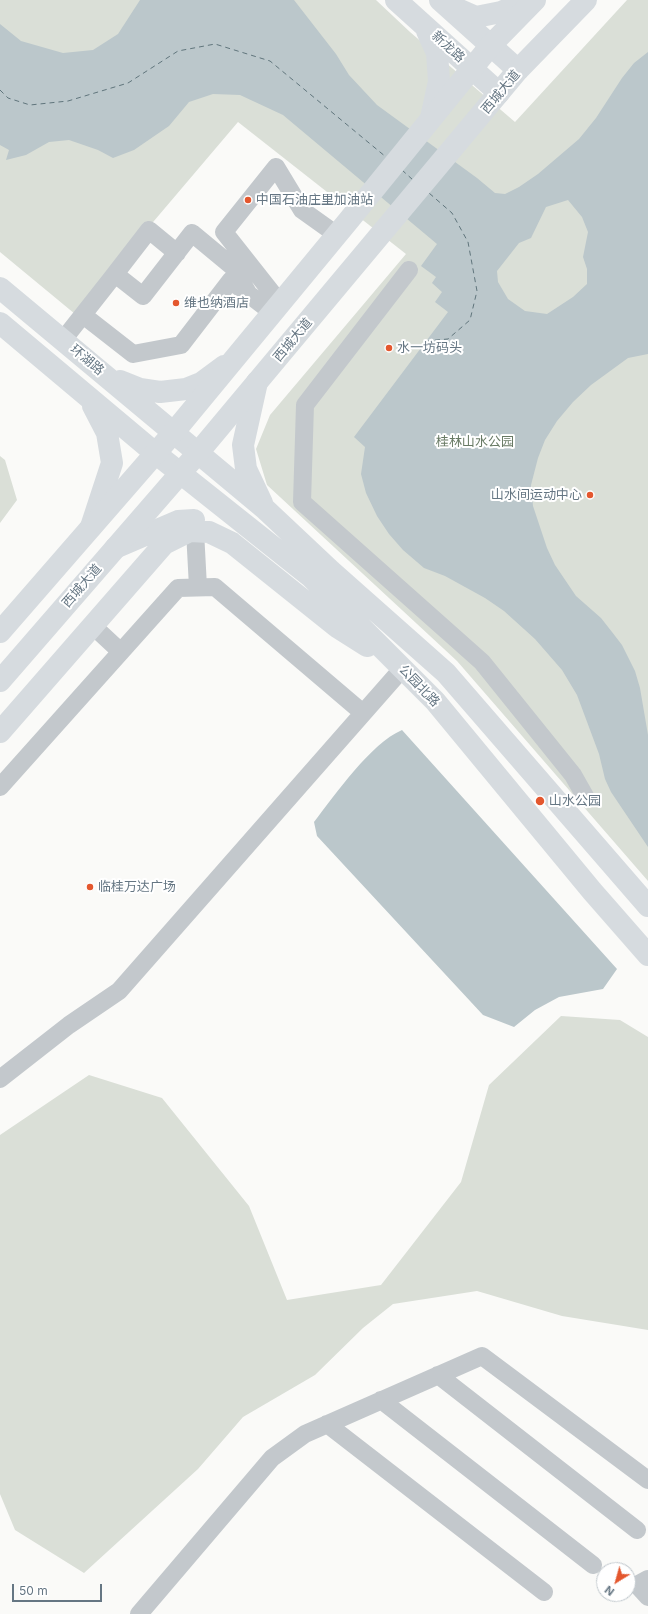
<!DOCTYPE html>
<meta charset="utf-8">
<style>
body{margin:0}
#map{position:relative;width:648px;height:1614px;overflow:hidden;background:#fafaf8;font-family:Inter,sans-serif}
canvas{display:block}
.north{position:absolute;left:596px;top:1562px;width:40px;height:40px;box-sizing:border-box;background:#fff;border:1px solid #c1c8cd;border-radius:50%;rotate:217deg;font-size:11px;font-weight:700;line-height:16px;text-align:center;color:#657683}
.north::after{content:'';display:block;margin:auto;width:14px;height:18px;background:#e4572e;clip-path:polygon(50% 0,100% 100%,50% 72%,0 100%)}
.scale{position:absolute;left:12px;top:1584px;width:90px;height:18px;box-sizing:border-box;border:2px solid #657683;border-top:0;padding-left:5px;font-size:12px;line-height:14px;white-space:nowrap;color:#657683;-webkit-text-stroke:3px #fff;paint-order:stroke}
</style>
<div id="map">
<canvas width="648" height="1614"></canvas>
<div class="north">N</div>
<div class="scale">50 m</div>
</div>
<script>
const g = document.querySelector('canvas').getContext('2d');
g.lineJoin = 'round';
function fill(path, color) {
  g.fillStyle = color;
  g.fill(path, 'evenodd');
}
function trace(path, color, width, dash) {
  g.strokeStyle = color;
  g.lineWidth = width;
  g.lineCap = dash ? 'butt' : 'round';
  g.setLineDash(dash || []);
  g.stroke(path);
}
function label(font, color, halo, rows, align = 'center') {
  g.font = font + ' Inter,"Noto Sans SC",sans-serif';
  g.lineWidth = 4;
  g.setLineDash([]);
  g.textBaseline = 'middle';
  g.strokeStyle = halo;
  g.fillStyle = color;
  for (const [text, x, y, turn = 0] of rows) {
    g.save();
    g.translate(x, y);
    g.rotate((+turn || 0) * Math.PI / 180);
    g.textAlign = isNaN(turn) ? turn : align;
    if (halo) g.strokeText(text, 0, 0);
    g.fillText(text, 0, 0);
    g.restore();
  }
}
fill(new Path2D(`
 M 0,0 L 376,0 L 410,32 L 515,122 L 627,0 L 648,0 L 648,881 L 457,661 L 267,485 L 256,449 L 270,415 L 406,254 L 238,122 L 75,314 L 0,252 Z
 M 0,456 L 5,460 L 17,500 L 0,523 Z
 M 561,1016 L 620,1020 L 648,1037 L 648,1330 L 562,1316 L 477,1291 L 393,1304 L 363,1328 L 315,1375 L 243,1417 L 198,1469 L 84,1573 L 15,1530 L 0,1494 L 0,1135 L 89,1075 L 162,1098 L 249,1206 L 287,1300 L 381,1285 L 461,1182 L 489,1085 Z`), '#dadfd7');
fill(new Path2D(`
 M 140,0 L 294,0 L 336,54 L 349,75 L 377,105 L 477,178 L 495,193 L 505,194 L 519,187 L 538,174 L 579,139 L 596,118 L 622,78 L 634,63 L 648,52 L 648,354 L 628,358 L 591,385 L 573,402 L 557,421 L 545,440 L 538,458 L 531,485 L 533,506 L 547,548 L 555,565 L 576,596 L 601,618 L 612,632 L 622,645 L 635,671 L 640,688 L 648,735 L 648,847 L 611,792 L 605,779 L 599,754 L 577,695 L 562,670 L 535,639 L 504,611 L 485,598 L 445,576 L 424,568 L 403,550 L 389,534 L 377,516 L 366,493 L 361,474 L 365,447 L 354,437 L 448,312 L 435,302 L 442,292 L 432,283 L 436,277 L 421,266 L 437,244 L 283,115 L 240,95 L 213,94 L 189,102 L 169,126 L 134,150 L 113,158 L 98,150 L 69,140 L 49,142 L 26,155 L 6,160 L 9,150 L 0,145 L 0,24 L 21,41 L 63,53 L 93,50 L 118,34 ZM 568,200 L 582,217 L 588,232 L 583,257 L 587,269 L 587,284 L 573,297 L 547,314 L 525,311 L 508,299 L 498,282 L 497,271 L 519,243 L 531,238 L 546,207 Z
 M 402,730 L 617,969 L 603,989 L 559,997 L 535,1010 L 514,1027 L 483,1015 L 317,836 L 314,822 C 335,795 371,743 402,730 Z`), '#bbc7cb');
trace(new Path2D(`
 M 0,90 L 8,98 L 30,105 L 68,101 L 128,83 L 178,51 L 215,44 L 270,61 L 386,157
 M 402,170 L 413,180
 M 426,341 L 448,339 L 470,320 L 477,291 L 468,242 L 452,213 L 429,193`), '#60757c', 1, [5, 4]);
trace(new Path2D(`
 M 409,270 L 305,405 L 302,502 L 482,662 L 573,775 L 586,798
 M 115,274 L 149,230 L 177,253
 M 238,286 L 273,313
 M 280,303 L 224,232 L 276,167 L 302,210 L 337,235
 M 83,315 L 133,354 L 181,345 L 231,280
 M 63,340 L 115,274 L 143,296 L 192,233 L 233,267 L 248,293
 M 195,531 L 198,587
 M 93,626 L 121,652
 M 0,787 L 178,588 L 215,587 L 363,713
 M 0,1079 L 69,1025 L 119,991 L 402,669
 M 438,1375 L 637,1530
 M 381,1400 L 593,1565
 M 327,1424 L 544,1592
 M 648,1579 L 637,1585 L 648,1597
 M 139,1614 L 272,1458 L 305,1434 L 482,1356 L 648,1480`), '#c3c8cc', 18);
trace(new Path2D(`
 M 396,0 L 499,93
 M 440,0 L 518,70
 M 453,7 L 476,17 L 501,12 L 529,0
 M 427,31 L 437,53 L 439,81 L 431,118
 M 0,288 L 264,508 L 331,571 L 446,673 L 648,906
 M 0,323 L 155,453 L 311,577 L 435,701 L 592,891 L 648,955
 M 120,381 L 140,389 L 160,392 L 186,389 L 201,383 L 224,366
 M 257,382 L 243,445 L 246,469 L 262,503
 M 91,527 L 112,463 L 107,433 L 93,406
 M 115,548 L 178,521 L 194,520
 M 0,732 L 164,544 L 190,531 L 209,532 L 232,543 L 337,627 L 367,646`), '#d6dbdf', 22);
trace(new Path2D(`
 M 0,632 L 174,432 L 349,220 L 491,45 L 535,0
 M 0,681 L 197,454 L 518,70 L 586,0`), '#d6dbdf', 22);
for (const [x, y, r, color] of [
 [248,200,4,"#e4572e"],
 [176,303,4,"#e4572e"],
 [389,348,4,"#e4572e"],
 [590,495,4,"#e4572e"],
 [540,801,5,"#e4572e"],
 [90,887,4,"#e4572e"]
]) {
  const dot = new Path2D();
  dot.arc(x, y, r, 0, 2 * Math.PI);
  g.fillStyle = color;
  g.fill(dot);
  trace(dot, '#fff', 1.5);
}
label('13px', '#657683', '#fff', [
 ["新龙路",448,47,42],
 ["西城大道",501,92,-50],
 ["西城大道",293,340,-50],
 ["环湖路",87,360,40],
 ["西城大道",82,586,-49],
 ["公园北路",419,686,46]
]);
label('13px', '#657683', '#fff', [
 ["中国石油庄里加油站",256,200],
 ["维也纳酒店",184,303],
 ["水一坊码头",397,348],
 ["山水间运动中心",582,495,"right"],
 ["山水公园",549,801],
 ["临桂万达广场",98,887]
], 'left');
label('13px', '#687a64', '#fff', [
 ["桂林山水公园",475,442]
]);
</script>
